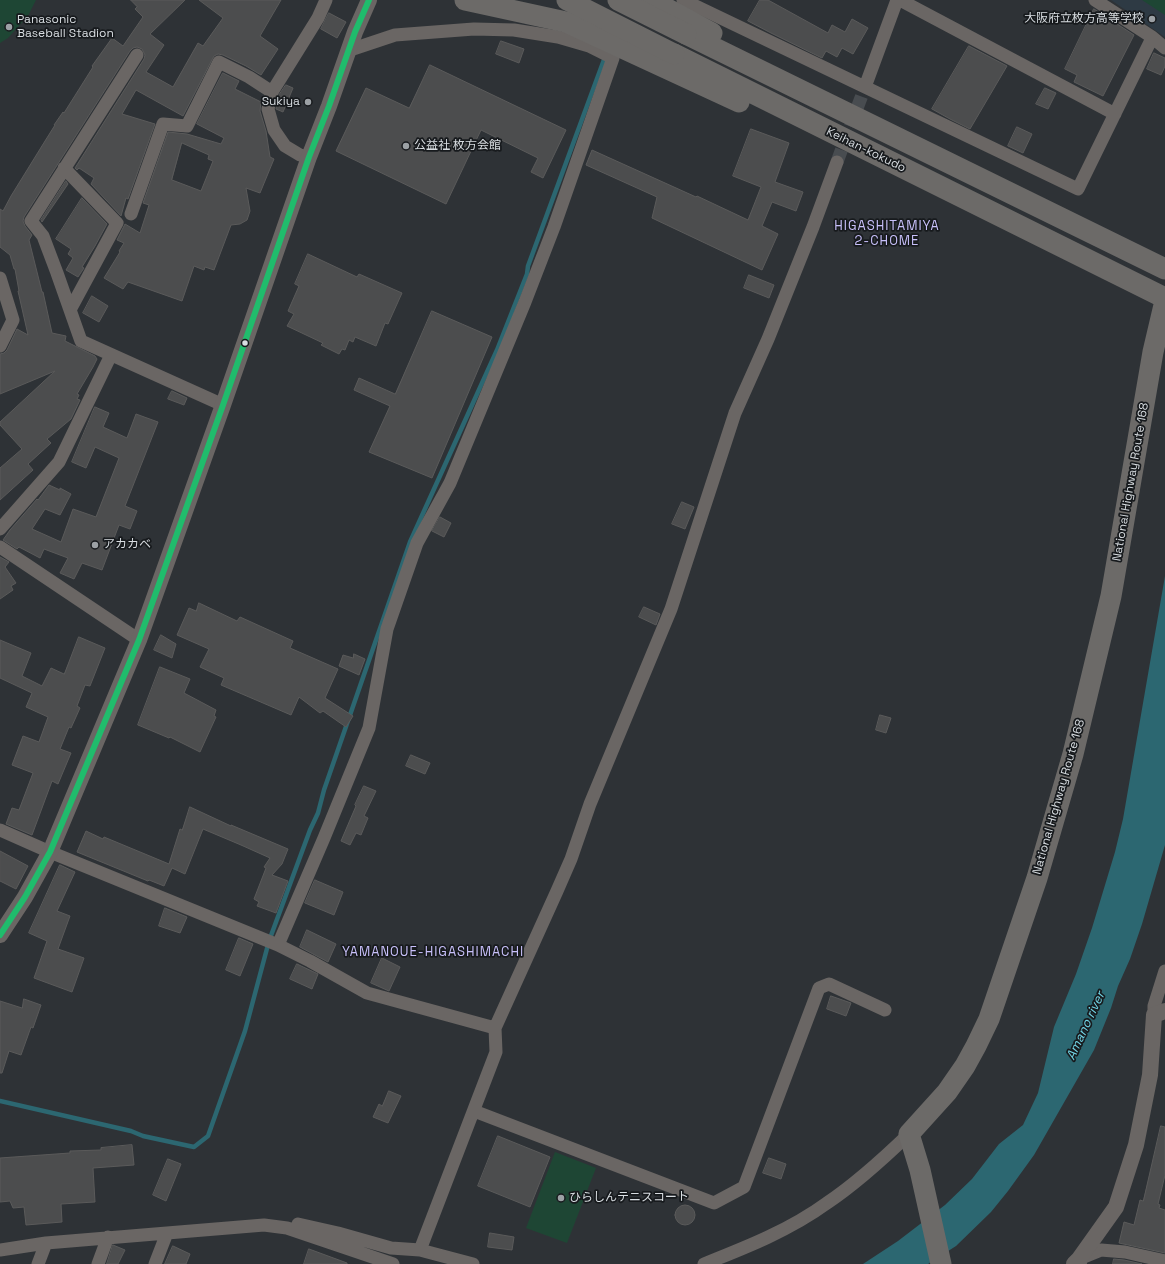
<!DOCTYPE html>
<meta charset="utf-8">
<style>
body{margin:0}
canvas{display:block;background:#2e3236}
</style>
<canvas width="1165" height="1264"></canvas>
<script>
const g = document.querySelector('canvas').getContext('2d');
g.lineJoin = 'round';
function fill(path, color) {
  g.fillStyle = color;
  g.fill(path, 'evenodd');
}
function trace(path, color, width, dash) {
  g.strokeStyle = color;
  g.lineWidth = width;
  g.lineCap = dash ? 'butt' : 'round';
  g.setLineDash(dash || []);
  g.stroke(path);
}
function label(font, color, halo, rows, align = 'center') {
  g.font = font + ' "Space Grotesk","Noto Sans JP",sans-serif';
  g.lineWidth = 3.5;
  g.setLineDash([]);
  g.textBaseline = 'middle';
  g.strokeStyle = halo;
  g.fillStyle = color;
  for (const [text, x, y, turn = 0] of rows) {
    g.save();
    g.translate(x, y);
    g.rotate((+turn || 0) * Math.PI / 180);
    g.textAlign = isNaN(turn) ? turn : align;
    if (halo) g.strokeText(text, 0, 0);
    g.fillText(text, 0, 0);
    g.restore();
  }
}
fill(new Path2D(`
 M 1111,0 L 1165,0 L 1165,37 Z`), '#2e3a44');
fill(new Path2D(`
 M 0,0 L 36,0 L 28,16 L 8,38 L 0,43 Z
 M 1142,0 L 1165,0 L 1165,15 Z
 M 555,1152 L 596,1168 L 567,1243 L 526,1228 Z`), '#1e4634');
fill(new Path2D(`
 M 1165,576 L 1165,845 L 1142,924 L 1130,959 L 1118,986 L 1111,1008 L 1094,1050 L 1034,1155 L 1008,1191 L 991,1212 L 956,1246 L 928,1264 L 863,1264 L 898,1241 L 945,1205 L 972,1179 L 999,1144 L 1023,1125 L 1038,1093 L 1054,1027 L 1076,974 L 1092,928 L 1115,852 L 1123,819 L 1142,709 Z`), '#2c6771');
trace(new Path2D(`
 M 0,1101 L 131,1131 L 143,1136 L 194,1147 L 208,1136 L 245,1031 L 269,941 L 310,830 L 318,813 L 324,790 L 410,542 L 497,350 L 527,274 L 528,266 L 605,57`), '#2c6771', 4.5);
const building = new Path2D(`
 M 131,0 L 185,0 L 150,34 L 164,45 L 146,72 L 173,87 L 198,43 L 203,46 L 223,18 L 199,0 L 281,0 L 260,36 L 278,49 L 261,75 L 246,66 L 223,55 L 218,54 L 214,56 L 183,116 L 136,90 L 122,114 L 155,124 L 128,199 L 126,198 L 121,216 L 91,184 L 94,178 L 79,168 L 77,170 L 75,168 L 144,59 L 145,55 L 142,49 L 137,47 L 133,48 L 130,51 L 24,217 L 23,221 L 25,226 L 32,235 L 29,240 L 42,292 L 43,292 L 52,333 L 66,336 L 65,341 L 95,356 L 97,359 L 93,367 L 77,394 L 79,395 L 77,399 L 80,400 L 71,419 L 47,439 L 51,443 L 28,464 L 33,470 L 0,500 L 0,468 L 22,449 L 0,425 L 0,422 L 55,371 L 0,394 L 0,354 L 4,353 L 7,350 L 17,329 L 28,335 L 18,291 L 19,291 L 15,269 L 14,269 L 10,255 L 0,247 L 0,209 L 3,211 L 11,196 L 45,141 L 55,125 L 54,125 L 63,112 L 64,113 L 93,67 L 92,66 L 112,38 L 123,46 L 143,17 L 135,9 L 137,7 Z
 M 760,0 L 768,0 L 828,33 L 832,25 L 845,32 L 852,19 L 868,28 L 853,54 L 842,48 L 837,57 L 826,51 L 822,58 L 771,33 L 748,21 Z
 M 1094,9 L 1134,35 L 1103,96 L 1074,82 L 1077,75 L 1065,69 Z
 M 329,13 L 346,22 L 337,38 L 321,29 Z
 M 501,41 L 524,49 L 519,63 L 496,54 Z
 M 969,46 L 1007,66 L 970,129 L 950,119 L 932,109 Z
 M 1154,53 L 1165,58 L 1165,66 L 1161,75 L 1147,69 Z
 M 430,65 L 566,130 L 543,178 L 531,172 L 538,158 L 481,130 L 446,204 L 336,151 L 366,88 L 409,108 Z
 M 223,73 L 239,81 L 235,89 L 261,102 L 260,111 L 266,131 L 270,157 L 274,159 L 260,193 L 246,188 L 250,211 L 247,220 L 240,224 L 231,225 L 214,270 L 205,267 L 204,270 L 194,266 L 182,301 L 128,282 L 123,289 L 104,278 L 120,252 L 119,251 L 124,243 L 117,240 L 125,224 L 140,233 L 149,205 L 143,203 L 168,132 L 187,134 L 221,144 L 224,138 L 197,124 ZM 182,143 L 209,155 L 208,159 L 213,161 L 201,191 L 172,180 Z
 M 286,85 L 293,88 L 283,112 L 276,109 L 279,95 Z
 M 1045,88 L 1056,93 L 1048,109 L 1036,104 Z
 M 1017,127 L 1032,134 L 1023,153 L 1008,146 Z
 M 751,129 L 789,143 L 775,182 L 803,192 L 796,211 L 772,202 L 762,226 L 778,234 L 762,270 L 652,218 L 657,197 L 586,165 L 592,150 L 696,197 L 697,196 L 748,220 L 761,187 L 733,176 Z
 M 66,181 L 68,184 L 42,222 L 41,220 Z
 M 82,198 L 107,224 L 95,246 L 82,267 L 84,268 L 78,277 L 66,270 L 73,258 L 68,254 L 71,249 L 56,239 Z
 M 308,254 L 357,277 L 359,274 L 402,293 L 388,324 L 385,323 L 376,346 L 355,337 L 353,342 L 349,340 L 345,350 L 342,349 L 339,354 L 321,345 L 323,343 L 287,326 L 294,314 L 288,311 L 299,286 L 295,284 Z
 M 749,275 L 774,285 L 769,298 L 744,288 Z
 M 92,296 L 108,306 L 99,322 L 83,313 Z
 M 432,311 L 492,337 L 432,478 L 369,452 L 390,406 L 354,390 L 359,378 L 395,394 Z
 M 172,391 L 187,398 L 184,405 L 168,399 Z
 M 95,407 L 109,413 L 103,427 L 127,438 L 136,414 L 158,422 L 125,506 L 137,511 L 130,529 L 119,525 L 102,570 L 82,563 L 74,579 L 60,573 L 68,558 L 44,549 L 40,558 L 19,547 L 17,549 L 3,540 L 10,530 L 37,499 L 38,500 L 49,485 L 60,490 L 60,488 L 71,494 L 60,515 L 45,509 L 32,529 L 61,542 L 73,509 L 96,517 L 119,458 L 95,447 L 86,468 L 72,462 Z
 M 682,502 L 694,507 L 685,529 L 672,524 Z
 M 440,517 L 451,523 L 444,537 L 432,531 Z
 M 0,557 L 9,562 L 5,567 L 16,583 L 11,586 L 13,590 L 0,599 Z
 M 199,603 L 237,621 L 240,617 L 293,641 L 290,648 L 338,669 L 325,698 L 353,716 L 346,727 L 323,711 L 320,713 L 299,697 L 291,715 L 221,685 L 224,678 L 200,667 L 209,649 L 177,635 L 189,608 L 196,611 Z
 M 644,607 L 660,614 L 656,625 L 639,617 Z
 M 161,635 L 176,644 L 172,658 L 154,650 Z
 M 79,637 L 105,648 L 90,686 L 85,685 L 77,706 L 80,708 L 71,728 L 69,727 L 60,749 L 71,753 L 58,784 L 52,781 L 32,835 L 6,824 L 12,808 L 19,810 L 33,773 L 12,765 L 23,736 L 39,742 L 48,717 L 26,707 L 32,693 L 0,678 L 0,640 L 31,653 L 22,676 L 42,686 L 51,668 L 64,674 Z
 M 354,654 L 365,659 L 359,675 L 339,666 L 343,655 L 353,658 Z
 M 160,667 L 190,679 L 184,693 L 216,710 L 214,716 L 216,717 L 200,752 L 170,737 L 169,738 L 138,725 Z
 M 880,715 L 891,718 L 886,733 L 876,730 Z
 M 411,755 L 430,763 L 425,774 L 406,766 Z
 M 364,786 L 376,791 L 364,816 L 368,818 L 361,835 L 356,833 L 350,845 L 341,841 L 356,806 L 355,805 Z
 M 190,807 L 231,826 L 231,825 L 288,849 L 282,864 L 272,875 L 288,881 L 276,913 L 257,906 L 259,902 L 254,899 L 266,868 L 264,867 L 270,858 L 241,845 L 203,829 L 185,874 L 172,868 L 164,886 L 149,880 L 148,881 L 77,852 L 86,831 L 103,839 L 104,837 L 169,864 L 180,829 L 182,830 Z
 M 0,851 L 28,866 L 16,889 L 0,881 Z
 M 60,865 L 75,872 L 57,911 L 70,916 L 58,949 L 84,958 L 72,992 L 34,978 L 47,941 L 29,933 Z
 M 315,880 L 343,892 L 334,915 L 305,903 Z
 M 165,908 L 187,917 L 180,933 L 159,926 Z
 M 307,930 L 336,944 L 328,962 L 300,947 Z
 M 239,938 L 253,944 L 240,976 L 226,970 Z
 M 382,958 L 400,967 L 389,991 L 371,983 Z
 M 297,964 L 318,974 L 312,989 L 290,979 Z
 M 831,996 L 851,1003 L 846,1016 L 827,1009 Z
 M 24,999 L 41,1005 L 33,1028 L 31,1027 L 21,1055 L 9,1051 L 2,1073 L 0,1073 L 0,1001 L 22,1008 Z
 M 389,1091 L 401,1096 L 388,1123 L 373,1117 L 379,1104 L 382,1106 Z
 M 1161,1126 L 1165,1127 L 1165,1175 L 1158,1204 L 1160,1205 L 1159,1208 L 1165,1210 L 1165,1253 L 1119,1243 L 1124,1222 L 1134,1225 L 1140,1200 L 1143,1201 Z
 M 498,1136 L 550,1157 L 530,1207 L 478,1186 Z
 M 132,1145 L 134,1165 L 93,1168 L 95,1202 L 61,1204 L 62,1222 L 26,1225 L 24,1207 L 13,1208 L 10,1201 L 0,1202 L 0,1158 L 70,1153 L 70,1151 L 101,1150 L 101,1148 Z
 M 769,1158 L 786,1164 L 781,1179 L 763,1173 Z
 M 168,1159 L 181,1164 L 166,1201 L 153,1195 Z
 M675 1215a10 10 0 1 1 20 0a10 10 0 1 1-20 0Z
 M 490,1233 L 514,1237 L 512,1250 L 488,1247 Z
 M 113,1245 L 125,1250 L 118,1264 L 107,1264 Z
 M 173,1246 L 190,1254 L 186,1264 L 165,1264 Z
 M 309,1249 L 347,1263 L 347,1264 L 304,1264 Z
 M 1114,1259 L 1124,1260 L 1142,1264 L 1113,1264 Z`);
fill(building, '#4c4d4e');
trace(building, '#5a5a5a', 1);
trace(new Path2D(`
 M 837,162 L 865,87`), '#484c50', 13, [13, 6]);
trace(new Path2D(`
 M 683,0 L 1078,189 L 1152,38
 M 900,0 L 1115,114
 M 1095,0 L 1152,37 L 1165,48
 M 137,55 L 31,221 L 43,236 L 57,273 L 81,341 L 223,405
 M 865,87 L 897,0
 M 309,157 L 300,155 L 285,146 L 274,130 L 268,109 L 272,92 L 318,18 L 326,0
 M 64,168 L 117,223 L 70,310
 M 131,214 L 163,124 L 187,126 L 219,62 L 249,77 L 272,92
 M 0,278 L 13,320 L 0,346
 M 0,529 L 59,462 L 111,355
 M 0,547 L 139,640
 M 0,830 L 50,852 L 278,945 L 310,961 L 367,993 L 495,1028
 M 278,945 L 324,838 L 369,728 L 387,629 L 417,543 L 450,483 L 525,302 L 554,227 L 613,58 L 589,46 L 558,37 L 514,30 L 474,29 L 395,35 L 350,50
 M 1154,1015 L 1154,1006 L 1165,971
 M 474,1111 L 714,1203 L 744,1187 L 819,988 L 829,984 L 885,1010
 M 298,1224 L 338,1233 L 391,1248 L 420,1250
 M 0,1250 L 46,1243 L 264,1225 L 287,1228 L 393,1264
 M 1081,1261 L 1079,1259 L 1101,1250 L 1125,1252 L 1165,1261
 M 38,1264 L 46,1243
 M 98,1264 L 108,1237
 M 155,1264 L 167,1233
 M 473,1264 L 420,1250 L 496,1052 L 495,1028 L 557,891 L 571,859 L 590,804 L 671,609 L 735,413 L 768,339 L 813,227 L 837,162
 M 704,1264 C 747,1247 790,1230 827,1203 C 857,1183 883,1159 909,1134`), '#6a6664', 13);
trace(new Path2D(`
 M 0,935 L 25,897 L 50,852 L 139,640 L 223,405 L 309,157 L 329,106 L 355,32 L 369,0
 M 1074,1264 L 1079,1259 L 1116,1207 L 1136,1145 L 1150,1075 L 1154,1015 L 1165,1011`), '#6a6664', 16);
trace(new Path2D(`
 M 465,0 L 566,22 L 739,102
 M 651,0 L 712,33
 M 686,34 L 1165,269
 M 674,54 L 1165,298
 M 941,1264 L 920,1170 L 909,1134 L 947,1092 L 965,1066 L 976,1046 L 989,1019 L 1037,878 L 1073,754 L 1111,596 L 1153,352 L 1165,301`), '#6c6a68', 21);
trace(new Path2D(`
 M 567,0 L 674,54
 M 618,0 L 686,34`), '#6c6a68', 21);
trace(new Path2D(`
 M 0,935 L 25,897 L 50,852 L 139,640 L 223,405 L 309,157 L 329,106 L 355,32 L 369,0`), '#20bc6c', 6);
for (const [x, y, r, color] of [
 [1152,19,4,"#9ca1a5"],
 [9,27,4,"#9ca1a5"],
 [308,102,4,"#9ca1a5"],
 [406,146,4,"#9ca1a5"],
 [245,343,3.5,"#d8dde1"],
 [95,545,4,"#9ca1a5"],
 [561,1198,4,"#9ca1a5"]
]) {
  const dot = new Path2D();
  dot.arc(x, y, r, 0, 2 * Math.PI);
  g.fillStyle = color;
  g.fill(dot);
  trace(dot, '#171a1d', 1.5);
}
label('12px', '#d8dde1', '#171a1d', [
 ["大阪府立枚方高等学校",1144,19,"right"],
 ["Panasonic",17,20],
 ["Baseball Stadion",17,34],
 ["Sukiya",300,102,"right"],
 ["公益社 枚方会館",414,146],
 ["アカカベ",103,545],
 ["ひらしんテニスコート",569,1198]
], 'left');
label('12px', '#d8dde1', '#171a1d', [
 ["Keihan-kokudo",866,150,26],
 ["National Highway Route 168",1131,482,-80],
 ["National Highway Route 168",1059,797,-74]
]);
g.letterSpacing = '1px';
label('13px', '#c8c0fa', '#171a1d', [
 ["HIGASHITAMIYA",887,226],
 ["2-CHOME",887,241],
 ["YAMANOUE-HIGASHIMACHI",433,952]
]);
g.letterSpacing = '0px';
label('italic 13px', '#72d6e7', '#171a1d', [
 ["Amano river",1086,1026,-65]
]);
</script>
